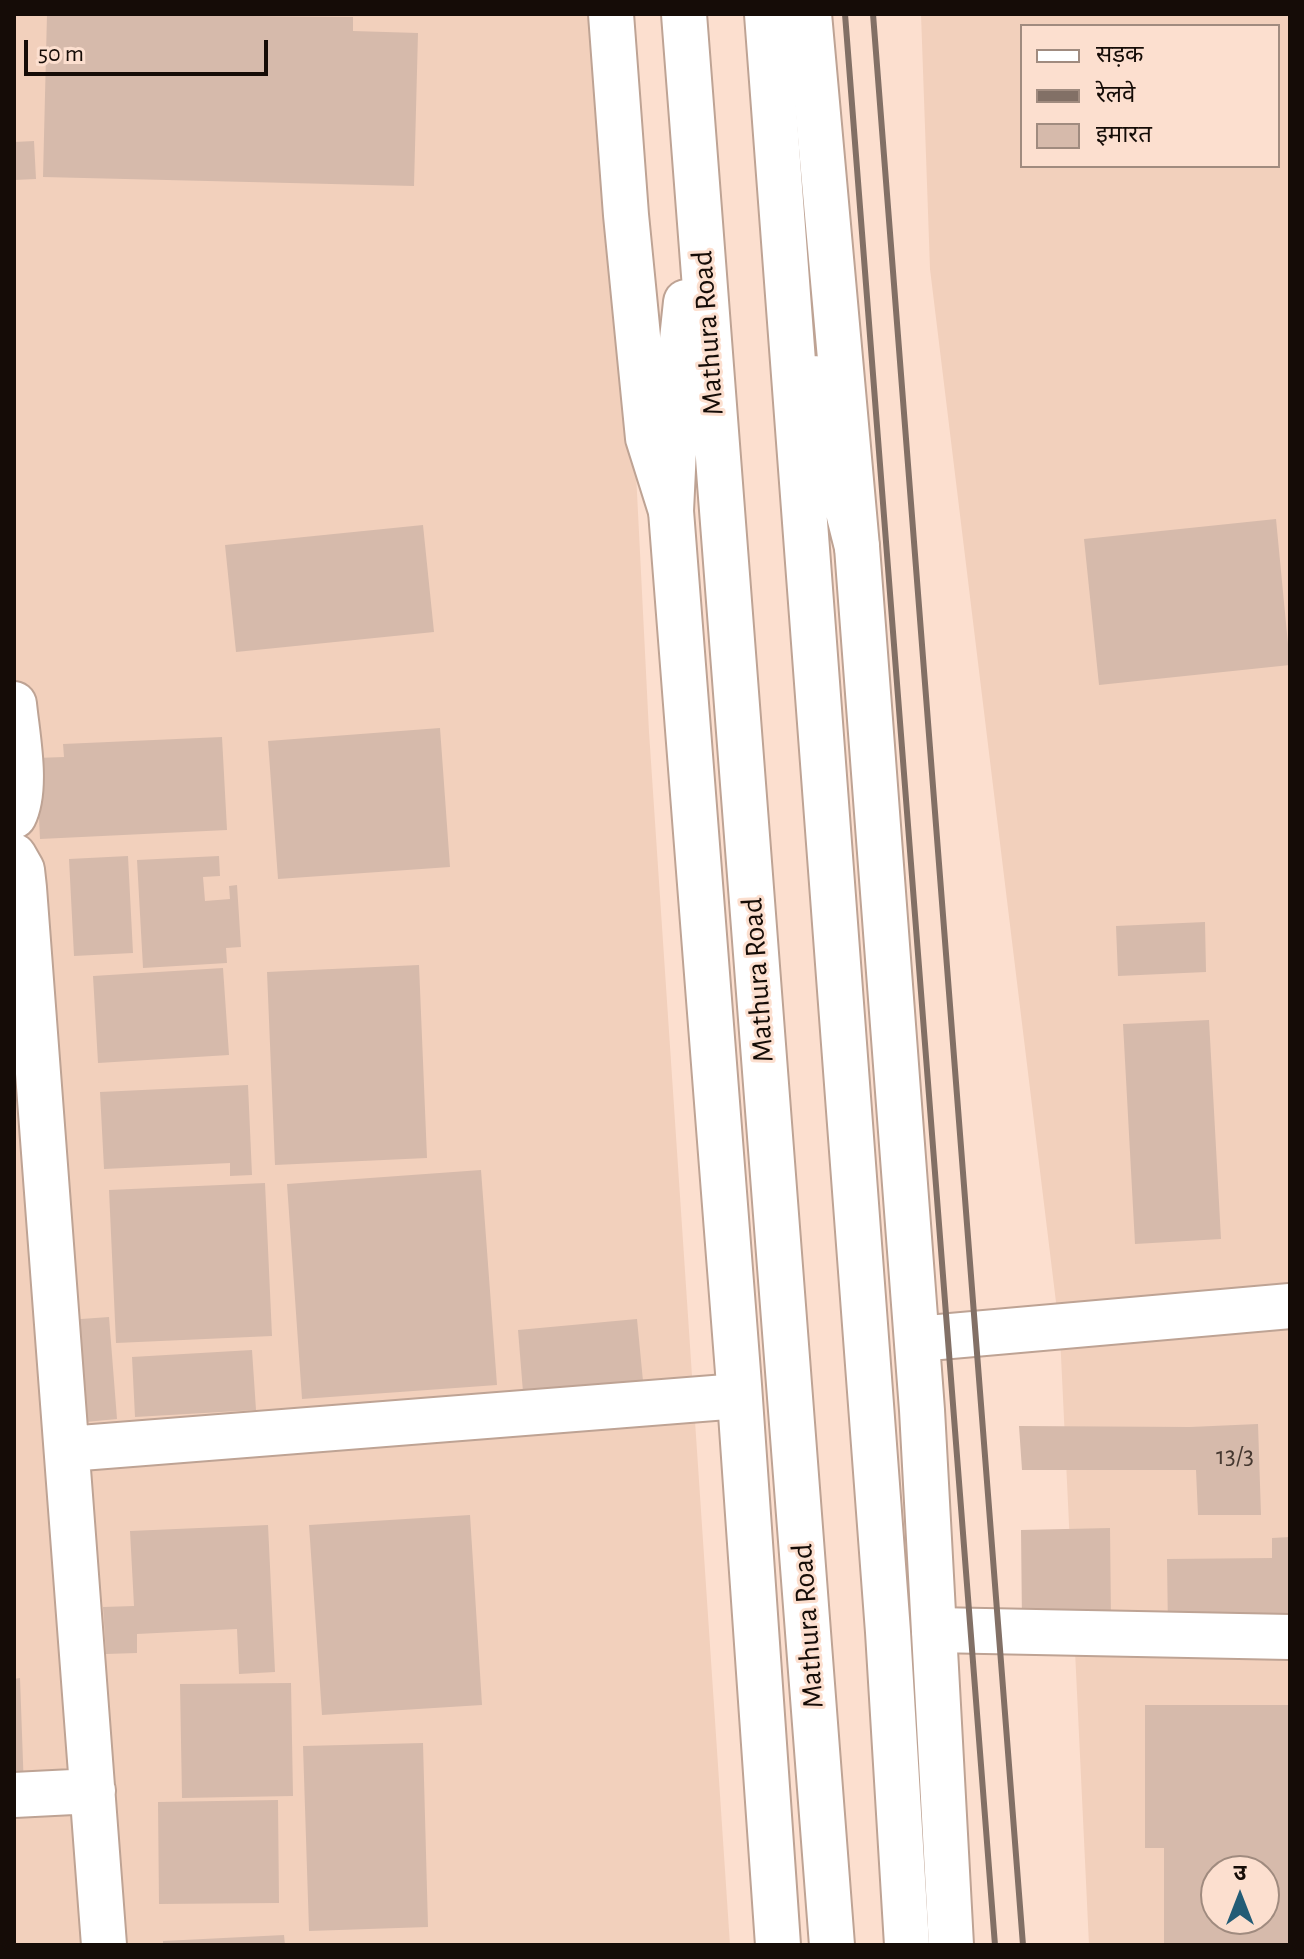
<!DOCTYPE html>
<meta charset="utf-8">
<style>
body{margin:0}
#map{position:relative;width:1304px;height:1959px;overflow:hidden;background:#fcdfcf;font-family:"Alegreya Sans","Noto Sans Devanagari",sans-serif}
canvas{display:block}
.frame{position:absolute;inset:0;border:16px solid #150c07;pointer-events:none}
.legend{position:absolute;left:1020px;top:24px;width:260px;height:144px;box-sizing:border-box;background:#fcdfcf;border:2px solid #a08b7f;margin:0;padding:10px 14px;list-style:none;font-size:24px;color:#150c07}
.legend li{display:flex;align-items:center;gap:16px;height:40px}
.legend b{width:40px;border:2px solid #a08b7f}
.north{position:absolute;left:1200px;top:1855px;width:80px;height:80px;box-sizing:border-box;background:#fcdfcf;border:2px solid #a08b7f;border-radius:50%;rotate:0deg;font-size:22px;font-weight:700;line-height:32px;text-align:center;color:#150c07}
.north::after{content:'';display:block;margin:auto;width:28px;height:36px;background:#235c76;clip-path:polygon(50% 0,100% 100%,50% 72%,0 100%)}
.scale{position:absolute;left:24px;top:40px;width:244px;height:36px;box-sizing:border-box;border:4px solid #150c07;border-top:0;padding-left:10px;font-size:24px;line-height:28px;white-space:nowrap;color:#150c07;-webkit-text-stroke:6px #fcdfcf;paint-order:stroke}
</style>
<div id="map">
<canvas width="1304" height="1959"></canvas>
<div class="frame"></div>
<ul class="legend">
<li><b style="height:10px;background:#fff"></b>सड़क</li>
<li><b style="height:10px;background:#827066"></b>रेलवे</li>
<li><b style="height:22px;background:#d6baab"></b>इमारत</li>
</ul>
<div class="north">उ</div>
<div class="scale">50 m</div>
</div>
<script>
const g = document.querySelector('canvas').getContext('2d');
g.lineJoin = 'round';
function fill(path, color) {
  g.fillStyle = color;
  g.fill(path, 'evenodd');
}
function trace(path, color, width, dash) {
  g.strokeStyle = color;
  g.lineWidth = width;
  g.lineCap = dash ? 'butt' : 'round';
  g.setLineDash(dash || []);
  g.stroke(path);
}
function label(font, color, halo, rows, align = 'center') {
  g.font = font + ' "Alegreya Sans",sans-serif';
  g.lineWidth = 6;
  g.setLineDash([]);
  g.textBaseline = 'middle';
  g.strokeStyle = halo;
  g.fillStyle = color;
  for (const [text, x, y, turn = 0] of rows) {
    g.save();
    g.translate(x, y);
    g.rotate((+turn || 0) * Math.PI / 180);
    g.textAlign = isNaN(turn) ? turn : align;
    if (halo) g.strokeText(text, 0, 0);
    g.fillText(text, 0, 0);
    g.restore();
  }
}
fill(new Path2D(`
 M 14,14 L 613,14 L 649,732 L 730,1945 L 14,1945 Z
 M 921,14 L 1290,14 L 1290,1945 L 1089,1945 L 1060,1335 L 930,269 ZM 1022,26 L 1278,26 L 1278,166 L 1022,166 ZM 1216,1871 L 1264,1871 L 1264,1919 L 1216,1919 Z`), '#f2d0bc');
fill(new Path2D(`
 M 47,14 L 353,17 L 353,31 L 418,33 L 414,186 L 43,177 Z
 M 34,141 L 36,179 L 14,180 L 14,142 Z
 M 1276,519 L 1290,665 L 1099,685 L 1084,539 Z
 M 423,525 L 434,632 L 236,652 L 225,545 Z
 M 440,728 L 450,867 L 278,879 L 268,741 Z
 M 222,737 L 227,830 L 40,839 L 36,758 L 64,757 L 63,744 Z
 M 128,856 L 133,953 L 74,956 L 69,859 Z
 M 219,856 L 220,876 L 203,877 L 205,901 L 230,899 L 229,886 L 237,885 L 241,947 L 226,948 L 227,963 L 143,968 L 137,860 Z
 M 1205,922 L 1206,972 L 1118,976 L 1116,926 Z
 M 419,965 L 427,1158 L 275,1165 L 267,972 Z
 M 223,968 L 229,1055 L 98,1063 L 93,976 Z
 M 1209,1020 L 1221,1239 L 1135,1244 L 1123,1024 Z
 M 248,1085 L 252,1175 L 230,1176 L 230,1163 L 104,1169 L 100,1092 Z
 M 481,1170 L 497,1385 L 302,1399 L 287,1184 Z
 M 265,1183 L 272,1336 L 116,1343 L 109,1190 Z
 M 109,1317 L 117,1419 L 75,1423 L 67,1320 Z
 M 637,1319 L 643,1381 L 523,1392 L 518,1330 Z
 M 252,1350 L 256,1410 L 135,1417 L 132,1357 Z
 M 1258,1424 L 1261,1515 L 1198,1515 L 1196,1470 L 1022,1470 L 1019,1426 L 1190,1427 Z
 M 470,1515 L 482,1705 L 322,1715 L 309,1525 Z
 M 268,1525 L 275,1672 L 239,1674 L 237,1629 L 137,1634 L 137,1653 L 106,1654 L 103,1607 L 134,1606 L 130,1531 Z
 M 1110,1528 L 1111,1621 L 1022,1623 L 1021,1530 Z
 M 1290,1537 L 1290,1628 L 1168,1630 L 1167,1559 L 1272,1558 L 1272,1538 Z
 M 20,1678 L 24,1790 L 14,1790 L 14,1679 Z
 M 291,1683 L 293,1796 L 182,1798 L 180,1684 Z
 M 1145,1705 L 1290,1705 L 1290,1945 L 1164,1945 L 1164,1848 L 1145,1848 ZM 1216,1871 L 1264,1871 L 1264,1919 L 1216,1919 Z
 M 423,1743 L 428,1927 L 309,1931 L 303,1746 Z
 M 278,1800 L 279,1903 L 159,1904 L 158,1802 Z
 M 284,1935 L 285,1945 L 163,1945 L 163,1941 Z`), '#d6baab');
const minor = new Path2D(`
 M 14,704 C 17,735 28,788 14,816
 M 14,856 L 22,870 L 24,888 L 104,1945
 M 917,1339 L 1290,1306
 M 68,1449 L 739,1396
 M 934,1630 L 1290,1637
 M 14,1795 L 93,1791`);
const major = new Path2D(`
 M 611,14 L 626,215 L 648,438 L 671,511 L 739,1385 L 778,1945
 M 809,14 L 857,547 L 922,1410 L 951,1945`);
const highway = new Path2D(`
 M 684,14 L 832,1945
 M 767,14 L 888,1632 L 907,1945
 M 814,378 L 857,547
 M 671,511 L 677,386 L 686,302`);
trace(minor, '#bea394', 48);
trace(major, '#bea394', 48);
trace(highway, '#bea394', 48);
trace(minor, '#fff', 44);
trace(major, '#fff', 44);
trace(highway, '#fff', 44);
trace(new Path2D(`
 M 845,14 L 995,1945
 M 873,14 L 1023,1945`), '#827066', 6);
label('26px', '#453830', null, [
 ["13/3",1235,1456]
]);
label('30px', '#150c07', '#fcdfcf', [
 ["Mathura Road",708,333,-94],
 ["Mathura Road",758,980,-94],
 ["Mathura Road",808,1626,-94]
]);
</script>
